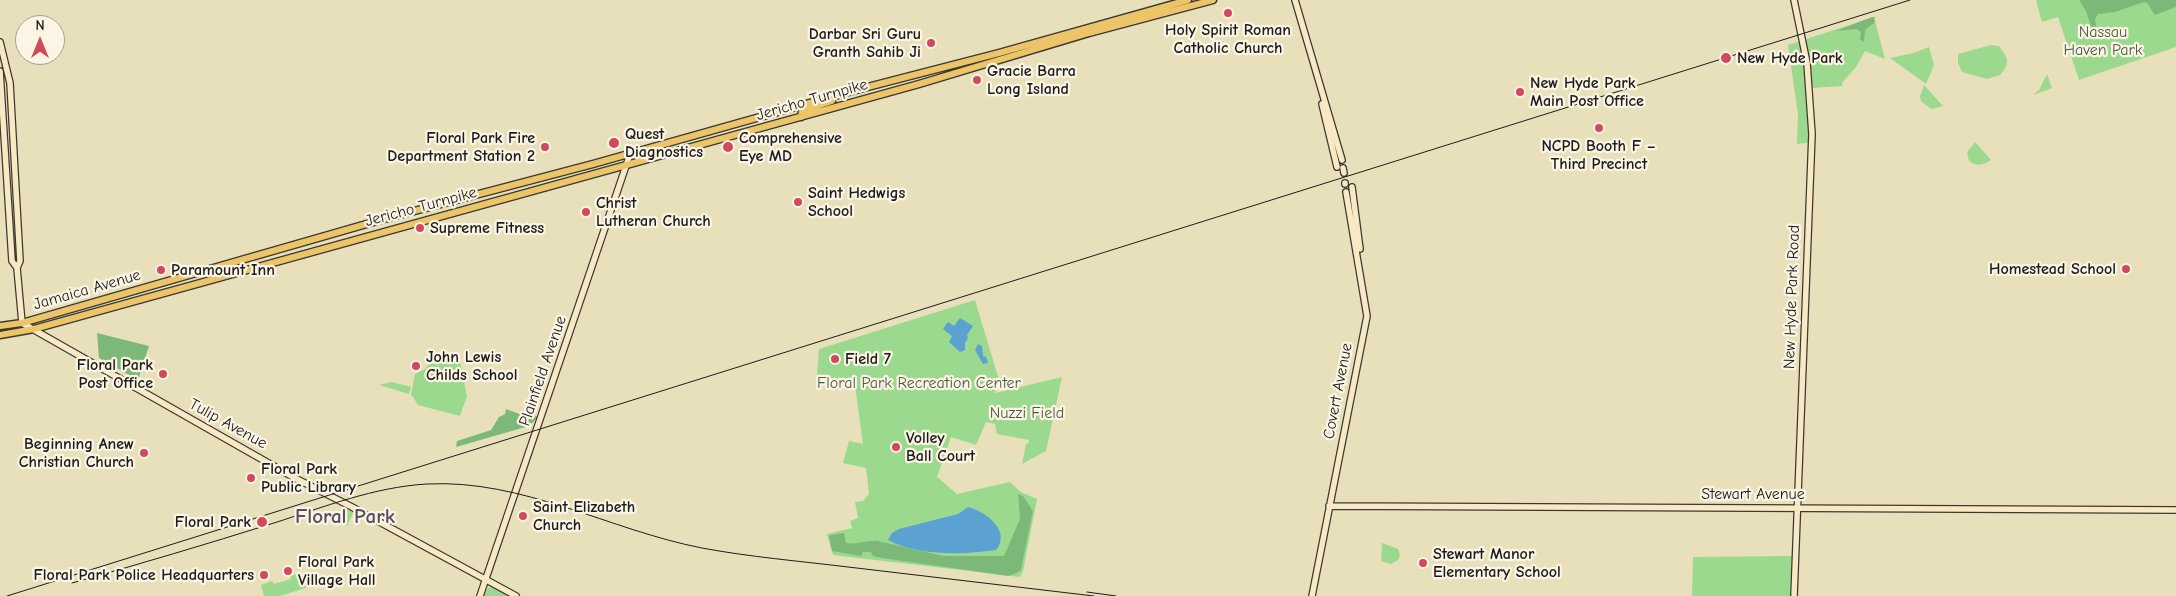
<!DOCTYPE html>
<meta charset="utf-8">
<style>
body{margin:0}
#map{position:relative;width:2176px;height:596px;overflow:hidden;background:#e8e0bb;font-family:"Comic Neue",sans-serif}
canvas{display:block}
.north{position:absolute;left:15px;top:15px;width:50px;height:50px;box-sizing:border-box;background:#fcf5e5;border:1px solid #a29e95;border-radius:50%;rotate:0deg;font-size:14px;font-weight:700;line-height:20px;text-align:center;color:#1c1c1c}
.north::after{content:'';display:block;margin:auto;width:18px;height:22px;background:#d1495b;clip-path:polygon(50% 0,100% 100%,50% 72%,0 100%)}
</style>
<div id="map">
<canvas width="2176" height="596"></canvas>
<div class="north">N</div>
</div>
<script>
const g = document.querySelector('canvas').getContext('2d');
g.lineJoin = 'round';
function fill(path, color) {
  g.fillStyle = color;
  g.fill(path, 'evenodd');
}
function trace(path, color, width, dash) {
  g.strokeStyle = color;
  g.lineWidth = width;
  g.lineCap = dash ? 'butt' : 'round';
  g.setLineDash(dash || []);
  g.stroke(path);
}
function label(font, color, halo, rows, align = 'center') {
  g.font = font + ' "Comic Neue",sans-serif';
  g.lineWidth = 4.5;
  g.setLineDash([]);
  g.textBaseline = 'middle';
  g.strokeStyle = halo;
  g.fillStyle = color;
  for (const [text, x, y, turn = 0] of rows) {
    g.save();
    g.translate(x, y);
    g.rotate((+turn || 0) * Math.PI / 180);
    g.textAlign = isNaN(turn) ? turn : align;
    if (halo) g.strokeText(text, 0, 0);
    g.fillText(text, 0, 0);
    g.restore();
  }
}
fill(new Path2D(`
 M 2038,0 L 2176,0 L 2176,47 L 2079,80 L 2058,17 L 2042,22 L 2036,1 Z
 M 1874,17 L 1885,59 L 1865,51 L 1856,67 L 1842,83 L 1843,86 L 1811,88 L 1813,142 L 1797,144 L 1798,114 L 1788,45 Z
 M 1991,45 L 1999,46 C 2008,58 2011,63 2000,75 L 1987,79 L 1962,72 L 1958,63 L 1958,54 Z
 M 1929,47 L 1934,65 L 1926,84 L 1890,58 L 1914,53 Z
 M 2047,74 L 2052,88 L 2033,95 L 2039,90 Z
 M 1924,85 L 1943,106 L 1931,109 L 1921,101 L 1920,96 Z
 M 1975,142 L 1991,160 C 1983,165 1977,167 1969,161 L 1967,152 Z
 M 975,300 L 999,380 L 995,393 L 1062,377 L 1046,451 L 1022,464 L 1026,444 L 1028,444 L 1029,440 L 997,434 L 995,424 L 986,422 L 976,445 L 951,437 L 937,477 L 957,494 L 1010,482 L 1021,492 L 1037,499 L 1023,571 L 1020,577 L 833,555 L 827,534 L 852,528 L 850,521 L 858,518 L 855,502 L 863,501 L 869,494 L 866,468 L 843,463 L 849,441 L 863,444 L 855,385 L 817,374 L 819,349 Z
 M 459,357 L 467,396 L 460,416 L 418,405 L 411,394 L 415,374 L 425,369 L 428,365 Z
 M 392,382 L 411,387 L 409,394 L 379,385 Z
 M 349,509 L 354,511 L 347,526 L 328,517 Z
 M 1382,543 L 1398,549 L 1400,555 L 1398,560 L 1391,564 L 1381,561 Z
 M 1792,556 L 1790,596 L 1692,596 L 1693,557 Z
 M 301,573 L 306,588 L 280,596 L 264,596 L 261,585 L 272,581 L 274,584 L 291,579 L 290,576 Z
 M 493,587 L 509,596 L 484,596 L 488,588 Z`), '#9bd98e');
fill(new Path2D(`
 M 2079,0 L 2176,0 L 2176,7 L 2155,15 L 2147,3 L 2144,2 L 2115,12 L 2098,14 L 2095,19 L 2096,26 L 2093,32 L 2086,11 Z
 M 1872,17 L 1876,17 L 1874,18 L 1875,22 L 1865,30 L 1864,42 L 1860,39 L 1861,32 L 1857,29 L 1836,31 Z
 M 97,333 L 149,346 L 138,380 L 99,358 Z
 M 506,409 L 528,417 L 539,416 L 529,426 L 456,447 L 457,441 L 491,430 L 499,417 L 505,414 Z
 M 1018,494 L 1023,496 L 1033,511 L 1021,569 L 1019,572 L 1008,576 L 882,558 L 873,556 L 871,552 L 863,552 L 861,556 L 832,551 L 829,536 L 831,535 L 844,533 L 846,543 C 857,545 867,540 878,541 L 944,556 L 1004,556 L 1020,519 Z`), '#7cb979');
fill(new Path2D(`
 M 960,318 L 973,326 L 967,335 L 968,338 L 965,343 L 965,350 L 960,352 L 949,342 L 952,336 L 943,329 L 948,322 L 954,326 Z
 M 978,344 L 982,346 L 983,356 L 986,357 L 988,363 L 983,364 L 975,350 Z
 M 968,507 C 985,511 1012,531 996,550 C 963,555 919,556 888,540 L 892,533 L 899,529 L 958,514 Z`), '#5ba1d1');
const secondary = new Path2D(`
 M 1295,0 L 1342,160
 M 1794,0 L 1807,63 L 1812,134 L 1794,596
 M 0,42 L 10,83 L 20,261 L 17,268
 M 0,71 L 12,261 L 17,268 L 22,323 L 293,477 L 352,507 L 516,596
 M 1322,104 L 1337,167
 M 1343,168 L 1344,173
 M 1345,183 L 1345,184
 M 1352,187 L 1360,249
 M 1329,506 L 2176,510
 M 480,596 L 630,154
 M 1312,596 L 1367,316 L 1346,192`);
const primary = new Path2D(`
 M 801,117 L 802,111 L 832,101
 M 0,326 L 22,323 L 384,219 L 593,164 L 856,90 L 999,53 L 1188,0
 M 0,335 L 34,329 L 919,84 L 1089,33 L 1213,0`);
trace(secondary, '#3b3934', 8);
trace(primary, '#3b3934', 9);
trace(secondary, '#f8e8c3', 5.5);
trace(primary, '#edc569', 6);
trace(new Path2D(`
 M 72,583 C 140,564 207,544 274,523 C 324,507 374,487 427,484 C 523,479 609,530 702,548 C 750,557 799,561 848,567 C 930,577 1012,586 1094,596
 M 1087,592 L 1116,596
 M 7,596 L 1910,0`), '#1c1c1c', 1);
for (const [x, y, r, color] of [
 [1228,13,5,"#d1495b"],
 [931,43,5,"#d1495b"],
 [1726,58,6,"#d1495b"],
 [977,80,5,"#d1495b"],
 [1520,92,5,"#d1495b"],
 [1599,128,5,"#d1495b"],
 [614,143,6,"#d1495b"],
 [545,147,5,"#d1495b"],
 [728,147,6,"#d1495b"],
 [798,202,5,"#d1495b"],
 [586,212,5,"#d1495b"],
 [420,228,5,"#d1495b"],
 [2126,269,5,"#d1495b"],
 [161,270,5,"#d1495b"],
 [835,359,5,"#d1495b"],
 [416,366,5,"#d1495b"],
 [163,374,5,"#d1495b"],
 [896,447,5,"#d1495b"],
 [144,453,5,"#d1495b"],
 [251,478,5,"#d1495b"],
 [523,516,5,"#d1495b"],
 [262,522,6,"#d1495b"],
 [1423,563,5,"#d1495b"],
 [288,571,5,"#d1495b"],
 [264,575,5,"#d1495b"]
]) {
  const dot = new Path2D();
  dot.arc(x, y, r, 0, 2 * Math.PI);
  g.fillStyle = color;
  g.fill(dot);
  trace(dot, '#fcf5e5', 2);
}
label('bold 16px', '#1c1c1c', '#fcf5e5', [
 ["Holy Spirit Roman",1228,30,"center"],
 ["Catholic Church",1228,48,"center"],
 ["Darbar Sri Guru",921,34,"right"],
 ["Granth Sahib Ji",921,52,"right"],
 ["New Hyde Park",1737,58],
 ["Gracie Barra",987,71],
 ["Long Island",987,89],
 ["New Hyde Park",1530,83],
 ["Main Post Office",1530,101],
 ["Quest",625,134],
 ["Diagnostics",625,152],
 ["Floral Park Fire",535,138,"right"],
 ["Department Station 2",535,156,"right"],
 ["Comprehensive",739,138],
 ["Eye MD",739,156],
 ["NCPD Booth F –",1599,146,"center"],
 ["Third Precinct",1599,164,"center"],
 ["Saint Hedwigs",808,193],
 ["School",808,211],
 ["Christ",596,203],
 ["Lutheran Church",596,221],
 ["Supreme Fitness",430,228],
 ["Homestead School",2116,269,"right"],
 ["Paramount Inn",171,270],
 ["John Lewis",426,357],
 ["Childs School",426,375],
 ["Field 7",845,359],
 ["Floral Park",153,365,"right"],
 ["Post Office",153,383,"right"],
 ["Volley",906,438],
 ["Ball Court",906,456],
 ["Beginning Anew",134,444,"right"],
 ["Christian Church",134,462,"right"],
 ["Floral Park",261,469],
 ["Public Library",261,487],
 ["Saint Elizabeth",533,507],
 ["Church",533,525],
 ["Floral Park",251,522,"right"],
 ["Stewart Manor",1433,554],
 ["Elementary School",1433,572],
 ["Floral Park",298,562],
 ["Village Hall",298,580],
 ["Floral Park Police Headquarters",254,575,"right"]
], 'left');
label('16px', '#485e44', '#fcf5e5', [
 ["Nassau",2103,32],
 ["Haven Park",2103,50],
 ["Floral Park Recreation Center",919,383],
 ["Nuzzi Field",1027,413]
]);
label('16px', '#1c1c1c', '#fcf5e5', [
 ["Jericho Turnpike",812,100,-16],
 ["Jericho Turnpike",421,207,-15],
 ["Jamaica Avenue",87,290,-16],
 ["New Hyde Park Road",1792,297,-88],
 ["Plainfield Avenue",543,371,-71],
 ["Covert Avenue",1338,391,-79],
 ["Tulip Avenue",228,424,29],
 ["Stewart Avenue",1753,494]
]);
label('bold 21px', '#594e61', '#fcf5e5', [
 ["Floral Park",345,517]
]);
</script>
